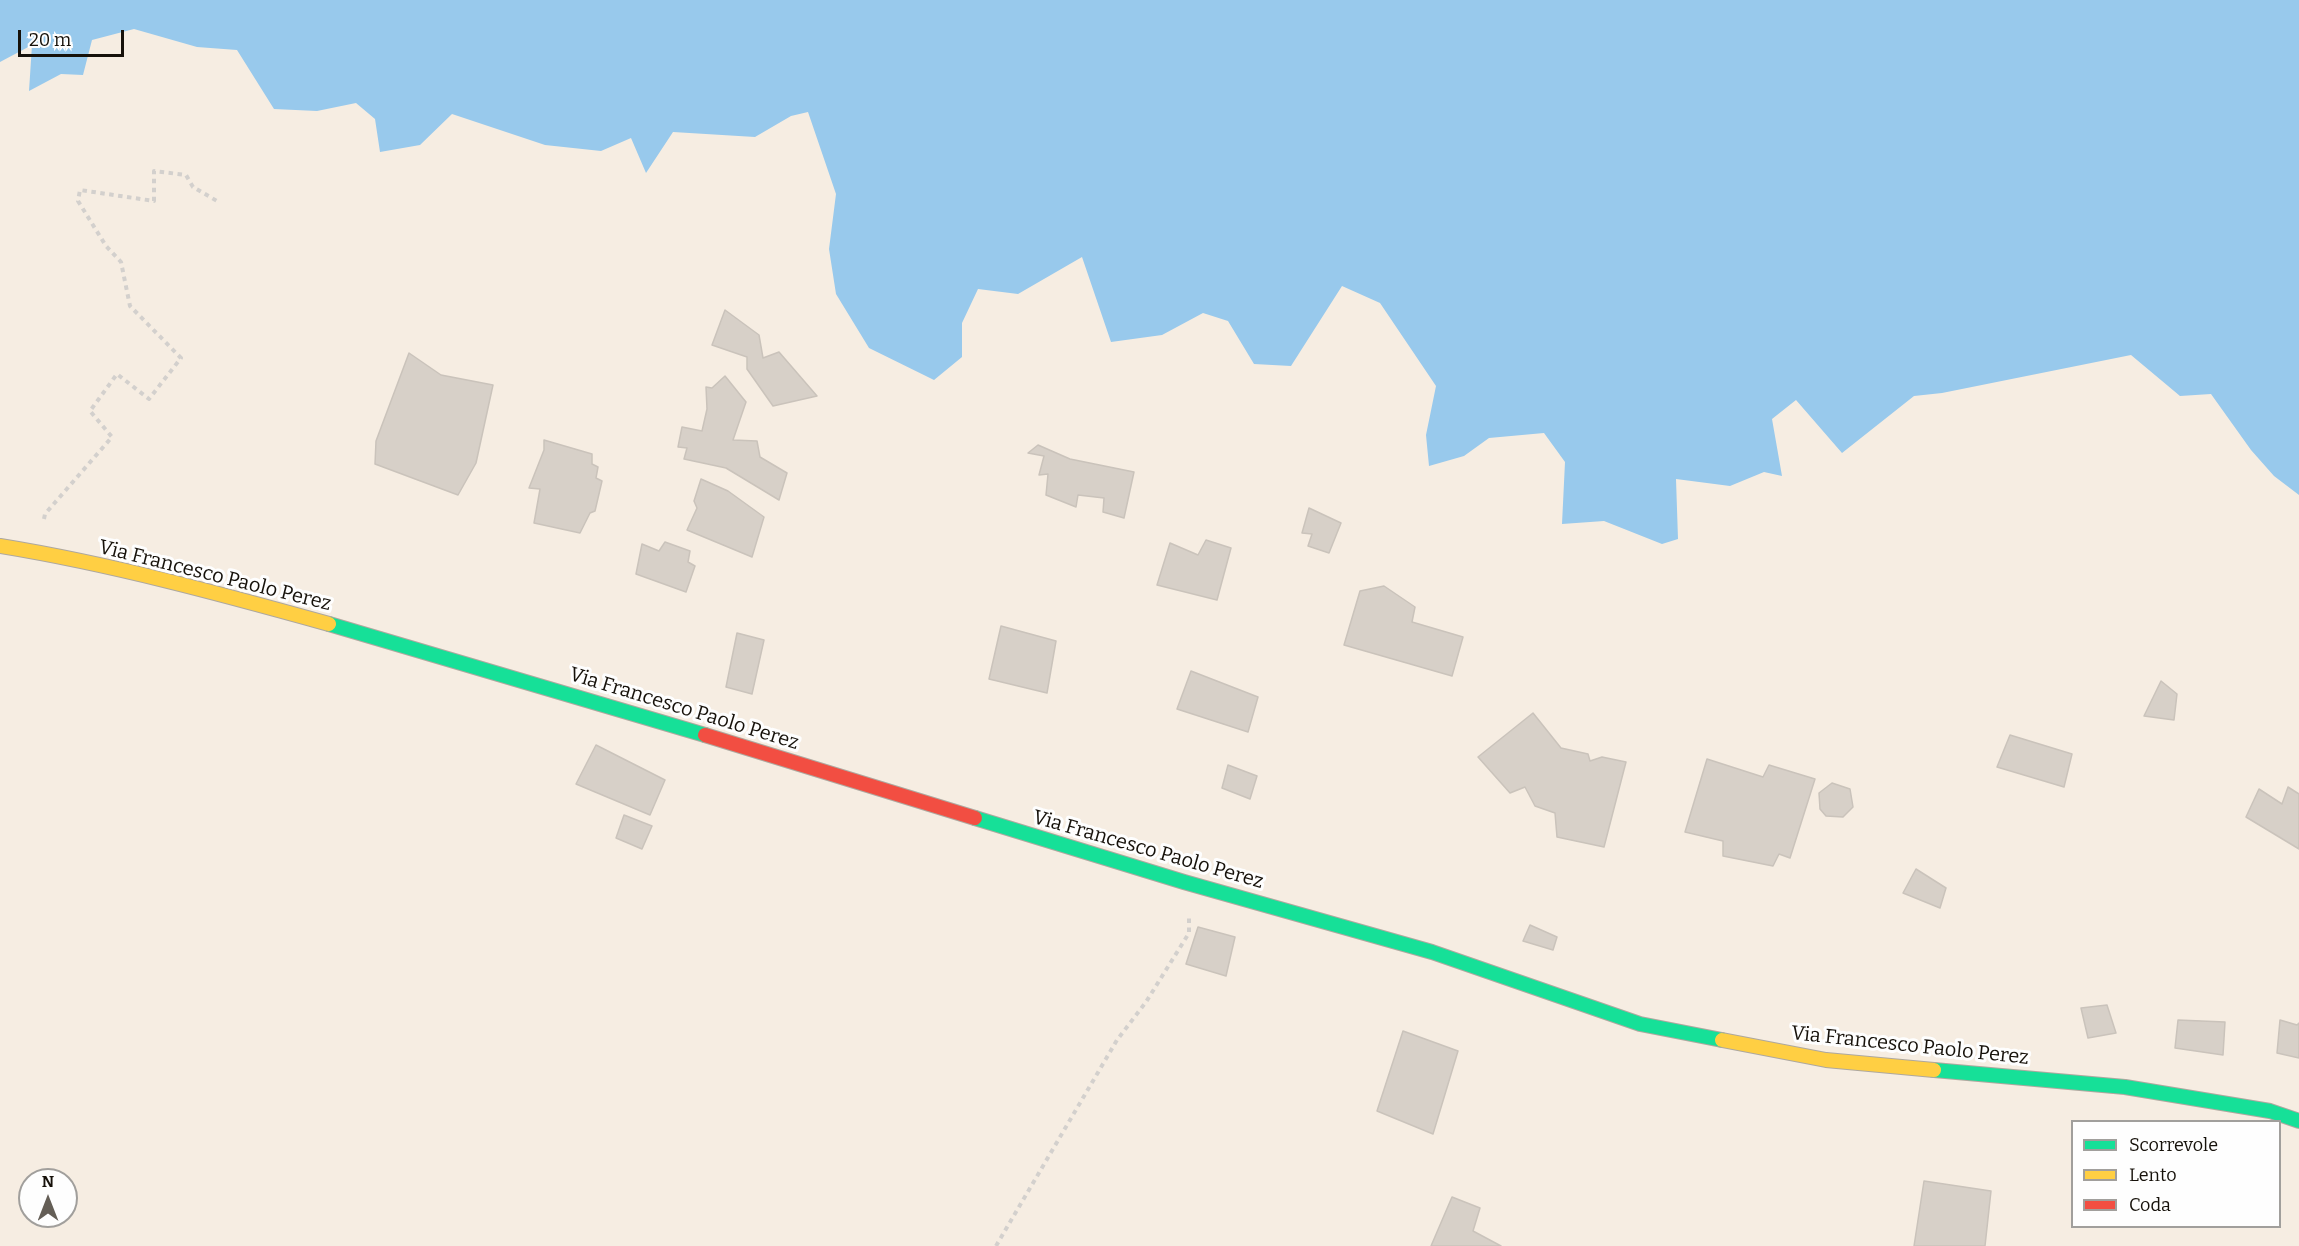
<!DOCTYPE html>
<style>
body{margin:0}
#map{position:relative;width:2299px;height:1246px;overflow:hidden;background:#f6ede2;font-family:Bitter,serif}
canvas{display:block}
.legend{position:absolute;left:2071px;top:1120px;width:210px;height:108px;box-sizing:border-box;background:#fefefe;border:2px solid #a19f9c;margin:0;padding:8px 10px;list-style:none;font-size:18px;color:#16110a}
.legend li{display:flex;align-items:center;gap:12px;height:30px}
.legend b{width:30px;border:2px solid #a19f9c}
.north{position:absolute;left:18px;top:1168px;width:60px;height:60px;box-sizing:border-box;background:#fefefe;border:2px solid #a19f9c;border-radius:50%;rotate:0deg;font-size:16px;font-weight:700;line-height:24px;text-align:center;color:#16110a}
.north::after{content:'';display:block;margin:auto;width:21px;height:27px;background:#645e56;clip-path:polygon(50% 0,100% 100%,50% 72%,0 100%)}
.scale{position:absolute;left:18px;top:30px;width:106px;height:27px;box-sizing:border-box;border:3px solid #16110a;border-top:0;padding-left:8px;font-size:18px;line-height:21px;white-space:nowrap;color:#16110a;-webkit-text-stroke:4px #fefefe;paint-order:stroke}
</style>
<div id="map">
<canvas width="2299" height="1246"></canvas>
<ul class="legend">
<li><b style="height:8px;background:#16e098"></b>Scorrevole</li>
<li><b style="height:8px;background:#ffcf43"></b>Lento</li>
<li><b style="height:8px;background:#f24e42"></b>Coda</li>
</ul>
<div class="north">N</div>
<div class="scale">20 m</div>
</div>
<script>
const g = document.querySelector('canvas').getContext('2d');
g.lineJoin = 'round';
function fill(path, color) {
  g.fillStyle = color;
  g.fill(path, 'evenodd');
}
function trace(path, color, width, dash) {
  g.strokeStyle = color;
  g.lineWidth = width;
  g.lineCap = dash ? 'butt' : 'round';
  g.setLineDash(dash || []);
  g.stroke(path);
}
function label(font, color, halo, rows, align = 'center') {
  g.font = font + ' Bitter,serif';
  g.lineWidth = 6;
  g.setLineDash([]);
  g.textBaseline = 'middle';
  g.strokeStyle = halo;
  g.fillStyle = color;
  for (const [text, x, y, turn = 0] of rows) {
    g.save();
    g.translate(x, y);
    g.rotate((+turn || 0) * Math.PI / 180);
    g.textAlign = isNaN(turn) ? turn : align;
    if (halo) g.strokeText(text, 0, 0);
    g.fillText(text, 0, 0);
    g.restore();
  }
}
fill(new Path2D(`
 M 0,0 L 2299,0 L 2299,495 L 2274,476 L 2251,450 L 2211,394 L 2180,396 L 2131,355 L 1942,393 L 1914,396 L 1842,453 L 1796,400 L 1772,419 L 1782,476 L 1764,472 L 1730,486 L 1676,479 L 1678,539 L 1662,544 L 1604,521 L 1562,524 L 1565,462 L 1544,433 L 1489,438 L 1464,456 L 1429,466 L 1426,435 L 1436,386 L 1380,303 L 1342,286 L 1291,366 L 1254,364 L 1228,321 L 1203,313 L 1162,335 L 1111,342 L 1082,257 L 1018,294 L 978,289 L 962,323 L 962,357 L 934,380 L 869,348 L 836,294 L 829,249 L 836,194 L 808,112 L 791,116 L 755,137 L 673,132 L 646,173 L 631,138 L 601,151 L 545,145 L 452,114 L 420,145 L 380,152 L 375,119 L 356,103 L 317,111 L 274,109 L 237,50 L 197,47 L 134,29 L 92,40 L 83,75 L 61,74 L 29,91 L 32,45 L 0,62 Z`), '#98c9ec');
const building = new Path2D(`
 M 725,310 L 759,335 L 763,358 L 779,352 L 817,396 L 773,406 L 747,369 L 747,357 L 712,345 Z
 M 409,353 L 441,375 L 493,385 L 476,463 L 458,495 L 375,464 L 376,441 Z
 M 725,376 L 746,402 L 733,440 L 757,441 L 760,457 L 787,473 L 779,500 L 726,468 L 684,459 L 687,448 L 678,447 L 682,427 L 702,431 L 707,409 L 706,387 L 712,388 Z
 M 544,440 L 592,454 L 592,464 L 598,467 L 596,478 L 602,481 L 595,511 L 590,513 L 580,533 L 534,523 L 540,489 L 529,488 L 544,450 Z
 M 1038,445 L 1070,459 L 1134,472 L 1124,518 L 1103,512 L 1104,498 L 1078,495 L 1076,507 L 1046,495 L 1048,474 L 1039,475 L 1044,456 L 1028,453 Z
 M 701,479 L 728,491 L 764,517 L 752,557 L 687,530 L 697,508 L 694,501 Z
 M 1309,508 L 1341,523 L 1329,553 L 1308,546 L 1312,534 L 1302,533 Z
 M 1206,540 L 1231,548 L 1217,600 L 1157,585 L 1170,543 L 1198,555 Z
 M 665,542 L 690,551 L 688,562 L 695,566 L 686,592 L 636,574 L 642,544 L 659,551 Z
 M 1384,586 L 1415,607 L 1412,622 L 1463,637 L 1452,676 L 1344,645 L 1360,591 Z
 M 1001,626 L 1056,641 L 1047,693 L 989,679 Z
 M 737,633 L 764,640 L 752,694 L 726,687 Z
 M 1191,671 L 1258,697 L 1248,732 L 1177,709 Z
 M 2161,681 L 2177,694 L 2174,720 L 2144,716 Z
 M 1533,713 L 1561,748 L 1588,754 L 1590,761 L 1602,757 L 1626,762 L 1604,847 L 1557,837 L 1555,813 L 1535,806 L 1525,787 L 1510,793 L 1478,757 Z
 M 2010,735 L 2072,754 L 2064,787 L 1997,767 Z
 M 596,745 L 665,780 L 650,815 L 576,784 Z
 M 1707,759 L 1763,777 L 1769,765 L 1815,779 L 1790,858 L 1779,854 L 1773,866 L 1723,856 L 1723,841 L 1685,832 Z
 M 1228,765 L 1257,776 L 1250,799 L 1222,788 Z
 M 1832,783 L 1850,789 L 1853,807 L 1843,817 L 1826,816 L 1820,809 L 1819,793 Z
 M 2288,787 L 2299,794 L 2299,849 L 2246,817 L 2259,789 L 2282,804 Z
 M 624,815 L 652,826 L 642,849 L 616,838 Z
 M 1916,869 L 1946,888 L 1940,908 L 1903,893 Z
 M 1530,925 L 1557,937 L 1553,950 L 1523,941 Z
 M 1198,927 L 1235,937 L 1226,976 L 1186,964 Z
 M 2107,1005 L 2116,1033 L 2088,1038 L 2081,1008 Z
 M 2178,1020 L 2225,1022 L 2223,1055 L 2175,1048 Z
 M 2280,1020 L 2297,1025 L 2299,1023 L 2299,1058 L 2277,1053 Z
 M 1403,1031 L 1458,1051 L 1433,1134 L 1377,1111 Z
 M 1924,1181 L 1991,1191 L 1985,1246 L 1914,1246 Z
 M 1452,1197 L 1480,1208 L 1473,1231 L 1501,1246 L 1431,1246 Z`);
fill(building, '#d7d0c8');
trace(building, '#cac3bb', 1.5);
const fast = new Path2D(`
 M 329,624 L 705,735
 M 975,818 L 1184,882 L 1432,952 L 1640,1024 L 1722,1040
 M 1934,1070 L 2125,1087 L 2270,1111 L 2299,1121`);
const slow = new Path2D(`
 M 0,546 C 111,564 221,594 329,624
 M 1722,1040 L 1826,1060 L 1934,1070`);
const jam = new Path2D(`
 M 705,735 L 975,818`);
trace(fast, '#aea89f', 16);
trace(slow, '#aea89f', 16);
trace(jam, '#aea89f', 16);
trace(new Path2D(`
 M 44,519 L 45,514 L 112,437 L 90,411 L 117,374 L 149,399 L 181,358 L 130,306 L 121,262 L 106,246 L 78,201 L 80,190 L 154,201 L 154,171 L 186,175 L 193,187 L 217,201
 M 996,1246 L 1117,1040 L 1146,1002 L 1189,933 L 1189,918`), '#d3d0cd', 4, [4.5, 4.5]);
trace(fast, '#16e098', 14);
trace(slow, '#ffcf43', 14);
trace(jam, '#f24e42', 14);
label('20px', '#16110a', '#fefefe', [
 ["Via Francesco Paolo Perez",215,576,14],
 ["Via Francesco Paolo Perez",684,709,17],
 ["Via Francesco Paolo Perez",1148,850,16],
 ["Via Francesco Paolo Perez",1910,1046,6]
]);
</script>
